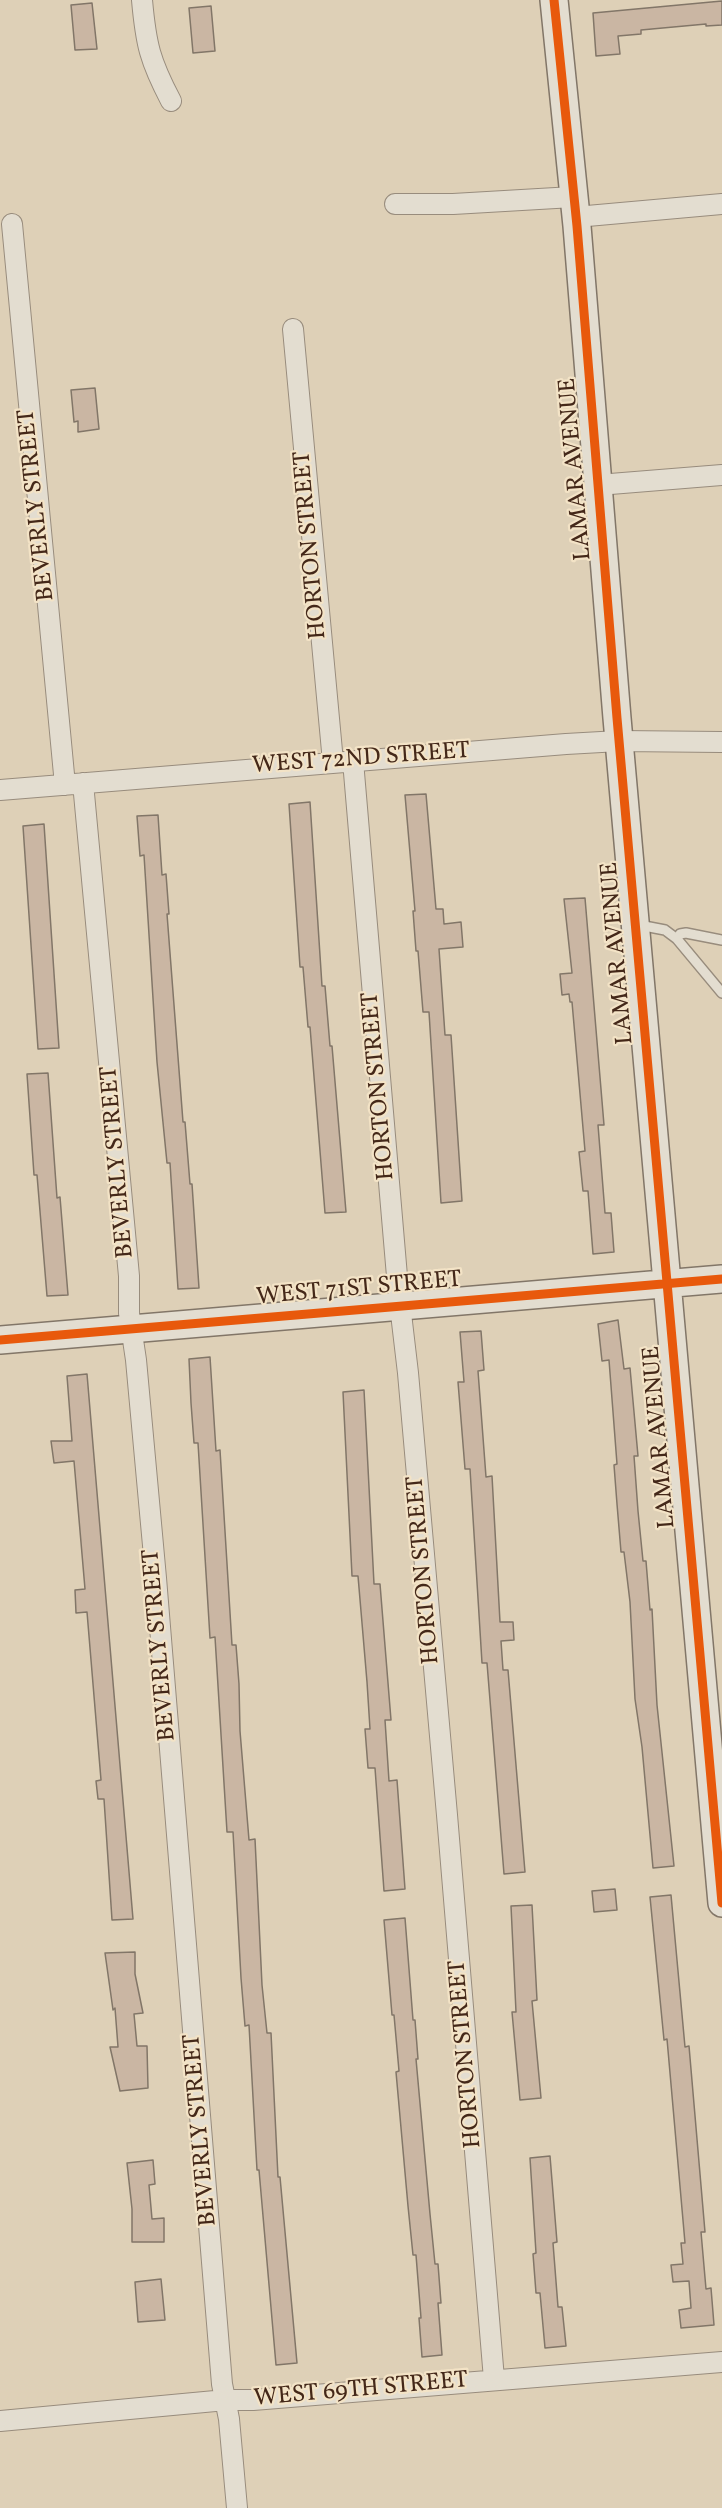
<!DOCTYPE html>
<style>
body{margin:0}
canvas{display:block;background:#ded0b7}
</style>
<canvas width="722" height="2508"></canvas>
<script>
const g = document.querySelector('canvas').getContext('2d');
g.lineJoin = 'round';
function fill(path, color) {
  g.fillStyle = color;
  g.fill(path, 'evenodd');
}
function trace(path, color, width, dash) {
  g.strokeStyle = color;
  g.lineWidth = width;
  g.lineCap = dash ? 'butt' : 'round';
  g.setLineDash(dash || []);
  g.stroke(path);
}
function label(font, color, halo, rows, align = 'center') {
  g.font = font + ' Vollkorn,serif';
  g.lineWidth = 4.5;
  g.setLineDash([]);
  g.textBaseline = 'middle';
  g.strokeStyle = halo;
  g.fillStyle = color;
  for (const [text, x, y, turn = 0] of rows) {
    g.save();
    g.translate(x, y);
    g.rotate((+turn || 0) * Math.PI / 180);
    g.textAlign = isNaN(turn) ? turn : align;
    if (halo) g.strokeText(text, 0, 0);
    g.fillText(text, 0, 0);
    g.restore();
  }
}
const building = new Path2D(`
 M 722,1 L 722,25 L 706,26 L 706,24 L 641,30 L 641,34 L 618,36 L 620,54 L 596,56 L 593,13 Z
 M 92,3 L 97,49 L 75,50 L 71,5 Z
 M 211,6 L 215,51 L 193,53 L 189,8 Z
 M 95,388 L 99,429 L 78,432 L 78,421 L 74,422 L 71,390 Z
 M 426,794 L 436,909 L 443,909 L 444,924 L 461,922 L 463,947 L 439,949 L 445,1035 L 451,1035 L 462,1201 L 441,1203 L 429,1012 L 423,1012 L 418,951 L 416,951 L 413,911 L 415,911 L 405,795 Z
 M 310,802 L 322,986 L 325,986 L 330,1046 L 332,1046 L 346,1212 L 325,1213 L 310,1027 L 308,1027 L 303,967 L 300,967 L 289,804 Z
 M 158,815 L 162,875 L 166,874 L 169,914 L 167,914 L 183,1122 L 185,1122 L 190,1184 L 192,1184 L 199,1288 L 178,1289 L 170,1163 L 167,1163 L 157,1062 L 144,855 L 140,856 L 137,816 Z
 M 44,824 L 59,1048 L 38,1049 L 23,826 Z
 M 585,898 L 604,1125 L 598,1125 L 605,1213 L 611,1213 L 614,1252 L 593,1254 L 588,1191 L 583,1191 L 579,1152 L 585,1151 L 572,1002 L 570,1002 L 569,994 L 562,995 L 560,974 L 572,973 L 564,899 Z
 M 48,1073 L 57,1198 L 60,1197 L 68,1295 L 47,1296 L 37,1175 L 34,1175 L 27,1074 Z
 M 618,1320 L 624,1369 L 630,1368 L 638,1456 L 634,1456 L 638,1511 L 643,1561 L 646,1561 L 650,1610 L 652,1609 L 657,1705 L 674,1866 L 653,1868 L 642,1747 L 635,1699 L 630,1602 L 624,1552 L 621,1552 L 617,1504 L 614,1465 L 617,1464 L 609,1360 L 602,1361 L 598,1324 Z
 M 481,1331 L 484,1370 L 478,1371 L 486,1477 L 492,1476 L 500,1622 L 513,1622 L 514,1640 L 501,1641 L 503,1670 L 508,1670 L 525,1872 L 504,1874 L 487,1663 L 482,1663 L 470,1469 L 465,1469 L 458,1382 L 464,1382 L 460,1332 Z
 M 210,1357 L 216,1451 L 220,1450 L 232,1645 L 236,1645 L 239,1684 L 240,1731 L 249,1840 L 255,1839 L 262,1985 L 267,2033 L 271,2033 L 278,2177 L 280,2177 L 297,2363 L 276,2365 L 259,2170 L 257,2170 L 249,2025 L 245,2026 L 241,1978 L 233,1832 L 227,1832 L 215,1637 L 210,1638 L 198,1443 L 194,1443 L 191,1403 L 189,1359 Z
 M 87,1374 L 133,1919 L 112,1920 L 104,1799 L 98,1799 L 96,1781 L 101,1780 L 87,1612 L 76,1613 L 75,1590 L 85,1589 L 74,1461 L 54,1463 L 51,1441 L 72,1441 L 67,1376 Z
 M 364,1390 L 374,1584 L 380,1584 L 391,1720 L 385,1720 L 389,1781 L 397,1780 L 405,1889 L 384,1891 L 375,1768 L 368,1768 L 365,1729 L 370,1729 L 367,1682 L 358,1576 L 352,1576 L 343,1392 Z
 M 615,1889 L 617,1910 L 594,1912 L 592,1891 Z
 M 671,1895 L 685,2047 L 689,2046 L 705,2232 L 701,2232 L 706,2289 L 711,2288 L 714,2325 L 681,2328 L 679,2310 L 691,2308 L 689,2281 L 673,2282 L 671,2265 L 683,2264 L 681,2243 L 685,2243 L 667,2039 L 664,2040 L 650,1897 Z
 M 532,1905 L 537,2000 L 532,2001 L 541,2098 L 520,2100 L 512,2012 L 516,2012 L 511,1906 Z
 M 405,1918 L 413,2020 L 415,2020 L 418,2059 L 416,2059 L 430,2214 L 435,2264 L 438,2264 L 441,2303 L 438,2303 L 442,2355 L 422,2357 L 419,2318 L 421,2318 L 416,2255 L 413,2255 L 408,2206 L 396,2072 L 399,2071 L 394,2015 L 392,2015 L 384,1920 Z
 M 135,1952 L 135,1974 L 143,2013 L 134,2014 L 137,2046 L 147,2046 L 148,2088 L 120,2091 L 110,2047 L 118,2047 L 115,2008 L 113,2010 L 105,1953 Z
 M 550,2156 L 557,2242 L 553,2243 L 558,2307 L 562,2307 L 566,2346 L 545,2348 L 540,2293 L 536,2293 L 533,2254 L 536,2253 L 530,2158 Z
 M 153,2160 L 155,2184 L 149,2185 L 152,2219 L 164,2218 L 164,2242 L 132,2242 L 132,2209 L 127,2163 Z
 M 161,2279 L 165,2320 L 138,2322 L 135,2282 Z`);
fill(building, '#cab6a3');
trace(building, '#827668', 1.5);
const lane = new Path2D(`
 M 639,925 L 665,930 L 677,939 L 722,993
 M 677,939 L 680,934 L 686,933 L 722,940`);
const street = new Path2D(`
 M 142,0 C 146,45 150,61 171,101
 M 395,204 L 453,204 L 573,197
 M 576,217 L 722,204
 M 12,224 L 65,785
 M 293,329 L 333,762
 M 598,485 L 722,475
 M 353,761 L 398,1288 L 408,1373 L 447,1815 L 494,2379
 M 83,783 L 129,1276 L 129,1313 L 136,1360 L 156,1578 L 222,2384 L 229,2419 L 237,2508
 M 0,790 L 566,744 L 619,741 L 722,742
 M 0,2421 L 226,2400 L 253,2400 L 722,2362`);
const secondary = new Path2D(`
 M 554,0 L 577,226 L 617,718 L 722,1903
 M 0,1340 L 722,1279`);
trace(lane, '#988c7d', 12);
trace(street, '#988c7d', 22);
trace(secondary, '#827668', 30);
trace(lane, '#e3ddd0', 9);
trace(street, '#e3ddd0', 20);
trace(secondary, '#e3ddd0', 27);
trace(new Path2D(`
 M 554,0 L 577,226 L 617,718 L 722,1903
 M 0,1340 L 722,1279`), '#e8590c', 9);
label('24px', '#442819', '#f3e3c6', [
 ["LAMAR AVENUE",577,469,-95],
 ["BEVERLY STREET",38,505,-96],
 ["HORTON STREET",312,545,-95],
 ["WEST 72ND STREET",361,760,-4],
 ["LAMAR AVENUE",619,953,-95],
 ["HORTON STREET",380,1086,-95],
 ["BEVERLY STREET",119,1162,-95],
 ["WEST 71ST STREET",359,1290,-5],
 ["LAMAR AVENUE",661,1437,-95],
 ["HORTON STREET",425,1570,-95],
 ["BEVERLY STREET",161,1645,-95],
 ["HORTON STREET",467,2054,-95],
 ["BEVERLY STREET",202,2130,-95],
 ["WEST 69TH STREET",361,2391,-5]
]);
</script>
